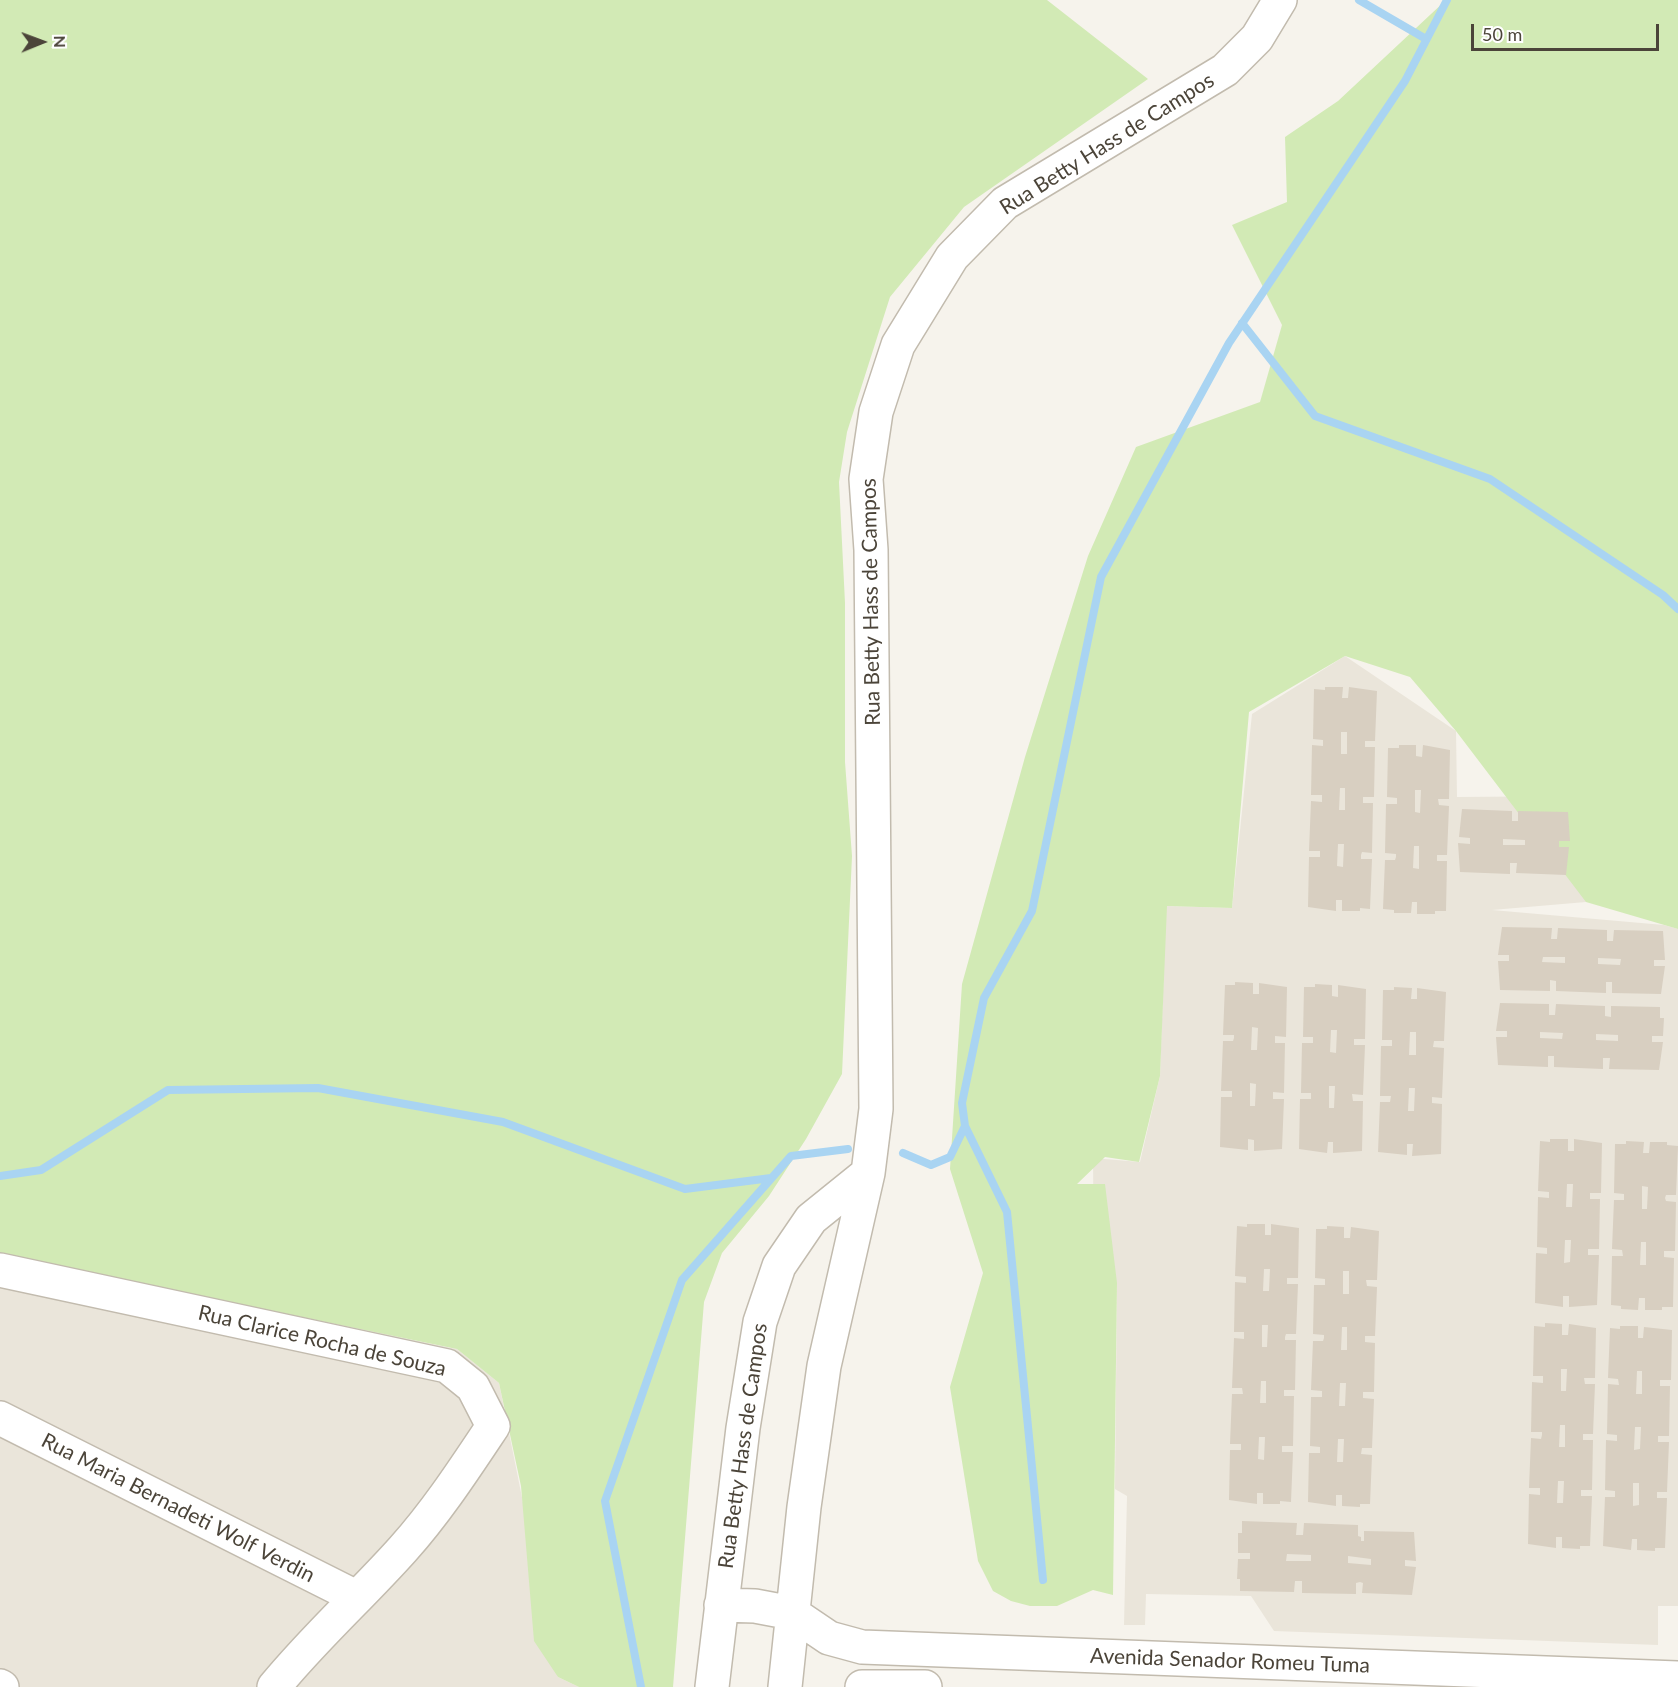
<!DOCTYPE html>
<style>
body{margin:0}
#map{position:relative;width:1678px;height:1687px;overflow:hidden;background:#f6f3ec;font-family:Lato,sans-serif}
canvas{display:block}
.north{position:absolute;left:12px;top:12px;width:60px;height:60px;-webkit-text-stroke:4px #fff;paint-order:stroke;rotate:89deg;font-size:16px;font-weight:700;line-height:24px;text-align:center;color:#4b4439}
.north::after{content:'';display:block;margin:auto;width:21px;height:27px;background:#4b4439;clip-path:polygon(50% 0,100% 100%,50% 72%,0 100%)}
.scale{position:absolute;left:1471px;top:24px;width:188px;height:27px;box-sizing:border-box;border:3px solid #4b4439;border-top:0;padding-left:8px;font-size:18px;line-height:21px;white-space:nowrap;color:#4b4439;-webkit-text-stroke:4px #fff;paint-order:stroke}
</style>
<div id="map">
<canvas width="1678" height="1687"></canvas>
<div class="north">N</div>
<div class="scale">50 m</div>
</div>
<script>
const g = document.querySelector('canvas').getContext('2d');
g.lineJoin = 'round';
function fill(path, color) {
  g.fillStyle = color;
  g.fill(path, 'evenodd');
}
function trace(path, color, width, dash) {
  g.strokeStyle = color;
  g.lineWidth = width;
  g.lineCap = dash ? 'butt' : 'round';
  g.setLineDash(dash || []);
  g.stroke(path);
}
function label(font, color, halo, rows, align = 'center') {
  g.font = font + ' Lato,sans-serif';
  g.lineWidth = 5;
  g.setLineDash([]);
  g.textBaseline = 'middle';
  g.strokeStyle = halo;
  g.fillStyle = color;
  for (const [text, x, y, turn = 0] of rows) {
    g.save();
    g.translate(x, y);
    g.rotate((+turn || 0) * Math.PI / 180);
    g.textAlign = isNaN(turn) ? turn : align;
    if (halo) g.strokeText(text, 0, 0);
    g.fillText(text, 0, 0);
    g.restore();
  }
}
fill(new Path2D(`
 M 1345,656 L 1456,731 L 1457,797 L 1584,796 L 1586,902 L 1492,910 L 1664,925 L 1678,929 L 1678,1606 L 1658,1606 L 1658,1645 L 1274,1631 L 1251,1596 L 1146,1594 L 1145,1625 L 1124,1625 L 1127,1496 L 1115,1489 L 1117,1283 L 1094,1273 L 1093,1158 L 1140,1162 L 1160,1076 L 1166,906 L 1232,908 L 1252,714 Z
 M 0,1255 L 457,1349 L 499,1383 L 558,1677 L 579,1687 L 0,1687 Z`), '#eae5da');
fill(new Path2D(`
 M 0,0 L 1047,0 L 1148,79 L 964,207 L 890,297 L 847,432 L 839,482 L 845,603 L 845,762 L 852,856 L 842,1074 L 806,1139 L 769,1196 L 722,1253 L 704,1302 L 673,1687 L 579,1687 L 558,1677 L 534,1641 L 521,1486 L 499,1383 L 457,1349 L 0,1255 Z
 M 1446,0 L 1678,0 L 1678,929 L 1586,902 L 1456,731 L 1410,677 L 1345,656 L 1249,712 L 1232,908 L 1167,906 L 1160,1076 L 1139,1162 L 1105,1157 L 1077,1184 L 1105,1184 L 1117,1283 L 1113,1595 L 1093,1590 L 1057,1606 L 1030,1606 L 1011,1601 L 993,1591 L 978,1561 L 950,1387 L 983,1273 L 950,1169 L 962,984 L 1025,757 L 1088,556 L 1136,447 L 1260,402 L 1282,325 L 1232,225 L 1287,202 L 1285,137 L 1338,101 Z`), '#d2eab5');
trace(new Path2D(`
 M 1359,0 L 1426,39
 M 1242,323 L 1315,416 L 1490,479 L 1663,595 L 1678,609
 M 965,1126 L 1007,1212 L 1043,1580
 M 903,1153 L 931,1165 L 950,1157 L 965,1126 L 962,1103 L 984,998 L 1032,911 L 1101,577 L 1229,343 L 1405,81 L 1447,0
 M 0,1176 L 41,1170 L 168,1090 L 318,1088 L 503,1122 L 685,1189 L 771,1178
 M 641,1687 L 605,1501 L 682,1280 L 791,1156 L 848,1149`), '#a9d4f2', 8);
fill(new Path2D(`
 M 1325,687 L 1343,687 L 1342,698 L 1348,698 L 1349,687 L 1377,691 L 1375,741 L 1365,741 L 1365,747 L 1375,747 L 1374,797 L 1363,797 L 1363,803 L 1373,803 L 1372,853 L 1362,852 L 1361,855 L 1361,859 L 1372,859 L 1370,909 L 1360,908 L 1360,911 L 1342,911 L 1342,900 L 1336,900 L 1336,911 L 1308,907 L 1309,857 L 1320,857 L 1320,851 L 1309,851 L 1311,801 L 1322,802 L 1322,795 L 1311,795 L 1312,745 L 1323,746 L 1323,740 L 1313,739 L 1314,689 L 1325,690 ZM 1341,732 L 1347,732 L 1347,754 L 1341,754 ZM 1340,788 L 1345,788 L 1345,810 L 1339,810 ZM 1338,844 L 1344,844 L 1343,867 L 1337,866 Z
 M 1399,745 L 1416,745 L 1416,756 L 1422,757 L 1423,745 L 1450,750 L 1449,799 L 1438,799 L 1439,805 L 1449,806 L 1447,855 L 1437,855 L 1437,861 L 1447,861 L 1446,911 L 1435,911 L 1435,914 L 1417,914 L 1417,902 L 1412,902 L 1411,913 L 1394,913 L 1394,910 L 1383,909 L 1385,860 L 1395,860 L 1396,857 L 1396,854 L 1385,853 L 1386,804 L 1397,804 L 1397,798 L 1387,797 L 1388,748 L 1399,748 ZM 1415,790 L 1421,790 L 1420,813 L 1415,812 ZM 1414,846 L 1419,846 L 1419,869 L 1413,868 Z
 M 1462,809 L 1512,811 L 1512,821 L 1518,821 L 1518,811 L 1568,812 L 1570,841 L 1559,841 L 1559,847 L 1569,847 L 1566,875 L 1516,873 L 1517,863 L 1510,863 L 1510,874 L 1460,872 L 1458,843 L 1470,844 L 1470,838 L 1459,837 ZM 1503,839 L 1525,840 L 1525,845 L 1503,845 Z
 M 1502,927 L 1552,928 L 1551,939 L 1557,939 L 1558,928 L 1607,930 L 1607,941 L 1613,941 L 1614,930 L 1663,931 L 1665,960 L 1654,960 L 1654,966 L 1665,966 L 1661,994 L 1612,993 L 1612,982 L 1606,982 L 1606,993 L 1556,991 L 1556,981 L 1550,980 L 1550,991 L 1500,990 L 1498,961 L 1509,961 L 1509,955 L 1498,955 ZM 1543,957 L 1565,957 L 1565,963 L 1542,962 ZM 1598,958 L 1621,959 L 1620,965 L 1598,964 Z
 M 1235,982 L 1253,983 L 1253,994 L 1259,994 L 1259,983 L 1287,987 L 1286,1037 L 1275,1036 L 1275,1043 L 1285,1043 L 1284,1093 L 1273,1092 L 1273,1099 L 1284,1099 L 1282,1149 L 1254,1151 L 1254,1140 L 1248,1139 L 1248,1150 L 1220,1147 L 1221,1097 L 1232,1097 L 1232,1091 L 1221,1091 L 1223,1041 L 1233,1041 L 1234,1038 L 1234,1035 L 1223,1035 L 1225,985 L 1235,985 ZM 1252,1027 L 1258,1028 L 1257,1050 L 1251,1050 ZM 1250,1083 L 1256,1084 L 1255,1106 L 1250,1106 Z
 M 1315,984 L 1332,985 L 1332,996 L 1338,997 L 1338,985 L 1366,989 L 1365,1039 L 1354,1039 L 1354,1045 L 1365,1045 L 1363,1095 L 1352,1094 L 1353,1101 L 1363,1101 L 1362,1151 L 1333,1153 L 1333,1142 L 1328,1142 L 1327,1153 L 1299,1149 L 1300,1099 L 1311,1099 L 1311,1093 L 1301,1093 L 1302,1043 L 1313,1043 L 1313,1037 L 1303,1037 L 1304,987 L 1315,987 ZM 1331,1030 L 1337,1030 L 1336,1053 L 1330,1052 ZM 1329,1086 L 1335,1086 L 1334,1108 L 1329,1108 Z
 M 1394,987 L 1412,988 L 1411,999 L 1417,999 L 1417,988 L 1446,992 L 1444,1041 L 1434,1041 L 1433,1047 L 1444,1048 L 1442,1098 L 1432,1097 L 1432,1103 L 1442,1104 L 1441,1154 L 1412,1156 L 1413,1144 L 1407,1144 L 1407,1155 L 1378,1152 L 1380,1102 L 1390,1102 L 1391,1096 L 1380,1096 L 1381,1046 L 1392,1046 L 1392,1040 L 1382,1040 L 1383,990 L 1394,990 ZM 1410,1032 L 1416,1032 L 1416,1055 L 1409,1055 ZM 1409,1088 L 1415,1088 L 1414,1111 L 1408,1111 Z
 M 1500,1003 L 1549,1004 L 1549,1015 L 1555,1015 L 1556,1004 L 1605,1006 L 1605,1016 L 1611,1017 L 1611,1006 L 1660,1007 L 1660,1018 L 1664,1018 L 1663,1036 L 1652,1036 L 1652,1042 L 1663,1042 L 1659,1070 L 1609,1069 L 1610,1058 L 1603,1058 L 1603,1069 L 1554,1067 L 1554,1056 L 1548,1056 L 1548,1067 L 1498,1065 L 1496,1037 L 1507,1037 L 1507,1031 L 1496,1031 ZM 1540,1032 L 1563,1033 L 1562,1039 L 1540,1038 ZM 1596,1034 L 1618,1035 L 1618,1041 L 1596,1040 Z
 M 1550,1139 L 1568,1139 L 1568,1151 L 1574,1151 L 1574,1139 L 1602,1143 L 1601,1193 L 1590,1193 L 1590,1199 L 1600,1199 L 1599,1249 L 1588,1249 L 1588,1255 L 1599,1255 L 1597,1305 L 1569,1307 L 1569,1296 L 1563,1296 L 1563,1307 L 1535,1303 L 1536,1253 L 1547,1254 L 1547,1248 L 1537,1247 L 1538,1197 L 1549,1198 L 1549,1192 L 1538,1191 L 1540,1141 L 1550,1142 ZM 1567,1184 L 1573,1184 L 1572,1207 L 1566,1207 ZM 1565,1240 L 1571,1240 L 1570,1262 L 1564,1263 Z
 M 1626,1141 L 1644,1142 L 1643,1153 L 1649,1153 L 1650,1142 L 1667,1142 L 1667,1145 L 1678,1146 L 1676,1195 L 1666,1195 L 1665,1198 L 1666,1201 L 1676,1202 L 1675,1251 L 1664,1251 L 1664,1257 L 1674,1258 L 1673,1307 L 1662,1307 L 1662,1310 L 1645,1310 L 1645,1298 L 1639,1298 L 1638,1310 L 1621,1309 L 1621,1306 L 1611,1305 L 1612,1256 L 1623,1256 L 1622,1250 L 1612,1249 L 1614,1200 L 1624,1200 L 1624,1194 L 1614,1193 L 1615,1144 L 1626,1144 ZM 1642,1186 L 1648,1187 L 1647,1209 L 1642,1209 ZM 1641,1242 L 1646,1242 L 1646,1265 L 1640,1265 Z
 M 1247,1224 L 1265,1224 L 1265,1235 L 1271,1235 L 1271,1224 L 1299,1228 L 1298,1278 L 1287,1278 L 1287,1284 L 1298,1284 L 1296,1334 L 1286,1334 L 1285,1337 L 1285,1340 L 1296,1340 L 1295,1390 L 1284,1390 L 1284,1396 L 1294,1396 L 1293,1446 L 1282,1446 L 1282,1452 L 1293,1452 L 1291,1502 L 1280,1501 L 1280,1504 L 1263,1504 L 1263,1493 L 1257,1493 L 1257,1504 L 1229,1500 L 1230,1450 L 1241,1450 L 1241,1444 L 1230,1444 L 1232,1394 L 1243,1394 L 1242,1388 L 1232,1388 L 1234,1338 L 1244,1339 L 1244,1332 L 1234,1332 L 1235,1282 L 1246,1283 L 1246,1277 L 1235,1276 L 1237,1226 L 1247,1227 ZM 1264,1269 L 1270,1269 L 1269,1291 L 1263,1291 ZM 1262,1325 L 1268,1325 L 1267,1347 L 1262,1347 ZM 1261,1381 L 1266,1381 L 1266,1403 L 1260,1403 ZM 1259,1437 L 1265,1437 L 1264,1460 L 1258,1459 Z
 M 1327,1226 L 1344,1227 L 1344,1238 L 1350,1238 L 1351,1227 L 1379,1231 L 1377,1280 L 1366,1280 L 1367,1286 L 1377,1287 L 1375,1336 L 1365,1336 L 1365,1342 L 1375,1343 L 1374,1392 L 1363,1392 L 1363,1398 L 1374,1399 L 1372,1448 L 1362,1448 L 1361,1454 L 1372,1455 L 1370,1504 L 1360,1504 L 1360,1507 L 1342,1506 L 1342,1495 L 1336,1495 L 1336,1506 L 1308,1502 L 1309,1453 L 1320,1453 L 1320,1447 L 1310,1446 L 1311,1397 L 1322,1397 L 1322,1391 L 1311,1390 L 1313,1341 L 1323,1341 L 1324,1338 L 1324,1335 L 1313,1334 L 1314,1285 L 1325,1285 L 1325,1279 L 1315,1278 L 1316,1229 L 1327,1229 ZM 1343,1271 L 1349,1271 L 1349,1294 L 1343,1294 ZM 1342,1327 L 1347,1327 L 1347,1350 L 1341,1350 ZM 1340,1383 L 1346,1383 L 1345,1406 L 1339,1406 ZM 1338,1439 L 1344,1439 L 1343,1462 L 1337,1462 Z
 M 1545,1323 L 1562,1324 L 1562,1335 L 1568,1335 L 1569,1324 L 1596,1328 L 1595,1378 L 1584,1378 L 1585,1384 L 1595,1384 L 1593,1434 L 1583,1434 L 1583,1440 L 1593,1440 L 1592,1490 L 1581,1490 L 1581,1496 L 1592,1496 L 1590,1546 L 1580,1546 L 1580,1549 L 1562,1548 L 1562,1537 L 1556,1537 L 1556,1548 L 1528,1544 L 1529,1494 L 1540,1495 L 1540,1488 L 1529,1488 L 1531,1438 L 1541,1439 L 1542,1435 L 1542,1432 L 1531,1432 L 1532,1382 L 1543,1383 L 1543,1376 L 1533,1376 L 1534,1326 L 1545,1327 ZM 1561,1369 L 1567,1369 L 1566,1391 L 1561,1391 ZM 1560,1425 L 1565,1425 L 1565,1447 L 1559,1447 ZM 1558,1481 L 1564,1481 L 1563,1503 L 1557,1503 Z
 M 1620,1326 L 1638,1326 L 1638,1338 L 1643,1338 L 1644,1327 L 1672,1330 L 1671,1380 L 1660,1380 L 1660,1386 L 1670,1386 L 1669,1436 L 1658,1436 L 1658,1442 L 1669,1442 L 1667,1492 L 1657,1492 L 1657,1498 L 1667,1498 L 1665,1548 L 1655,1548 L 1655,1551 L 1637,1550 L 1637,1539 L 1632,1539 L 1631,1550 L 1603,1546 L 1605,1497 L 1615,1497 L 1615,1491 L 1605,1490 L 1606,1440 L 1617,1441 L 1617,1435 L 1607,1434 L 1608,1384 L 1619,1385 L 1618,1379 L 1608,1378 L 1610,1328 L 1620,1329 ZM 1637,1371 L 1642,1371 L 1642,1394 L 1636,1394 ZM 1635,1427 L 1641,1427 L 1640,1449 L 1634,1450 ZM 1633,1483 L 1639,1483 L 1639,1505 L 1633,1506 Z
 M 1242,1521 L 1297,1523 L 1296,1535 L 1303,1535 L 1304,1523 L 1358,1525 L 1358,1536 L 1361,1537 L 1361,1541 L 1364,1541 L 1364,1531 L 1414,1532 L 1416,1561 L 1405,1560 L 1405,1566 L 1416,1567 L 1412,1595 L 1362,1593 L 1363,1583 L 1360,1582 L 1356,1583 L 1356,1594 L 1302,1593 L 1302,1581 L 1295,1581 L 1294,1592 L 1240,1591 L 1240,1579 L 1237,1579 L 1238,1559 L 1250,1559 L 1250,1553 L 1238,1553 L 1238,1533 L 1242,1533 ZM 1287,1554 L 1311,1555 L 1311,1561 L 1286,1561 ZM 1348,1556 L 1371,1559 L 1371,1565 L 1348,1563 Z`), '#d8cfc1');
const minor = new Path2D(`
 M 0,1270 L 447,1366 L 473,1387 L 493,1426 C 465,1468 437,1511 403,1549 C 361,1596 314,1638 274,1687
 M 0,1418 L 356,1597
 M 721,1605 L 755,1606 L 792,1613 L 829,1638 L 862,1647 L 1678,1678
 M 0,1686 L 2,1687
 M 712,1687 L 743,1428 L 760,1322 L 779,1266 L 811,1219 L 868,1173
 M 785,1687 L 804,1507 L 824,1366 L 868,1173 L 876,1109 L 871,550 L 866,479 L 876,412 L 898,345 L 952,257 L 1005,203 L 1225,70 L 1257,38 L 1280,0
 M 862,1687 L 925,1687`);
trace(minor, '#c2bbae', 36);
trace(minor, '#fff', 33);
label('21px', '#4b4439', '#fff', [
 ["Rua Betty Hass de Campos",1107,144,-32],
 ["Rua Betty Hass de Campos",871,602,-91],
 ["Rua Clarice Rocha de Souza",322,1341,13],
 ["Rua Betty Hass de Campos",743,1446,-82],
 ["Rua Maria Bernadeti Wolf Verdin",178,1508,27],
 ["Avenida Senador Romeu Tuma",1230,1661,2]
]);
</script>
